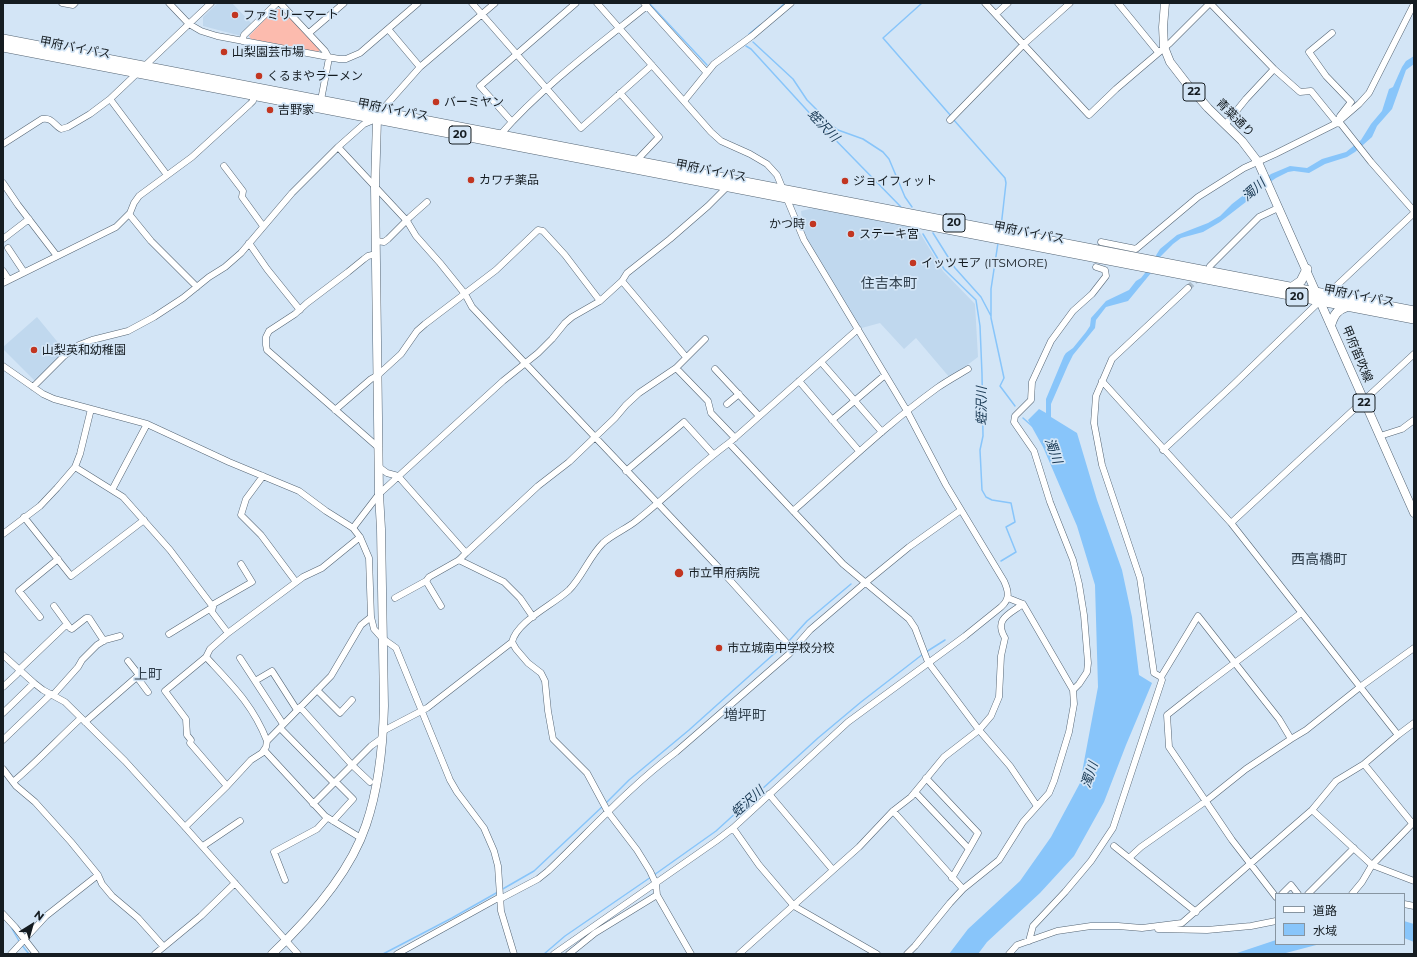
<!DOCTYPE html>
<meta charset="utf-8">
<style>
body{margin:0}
#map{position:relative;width:1417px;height:957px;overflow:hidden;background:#d3e5f6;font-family:Montserrat,"Noto Sans JP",sans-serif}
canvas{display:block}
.frame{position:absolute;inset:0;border:4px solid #151c21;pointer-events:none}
.legend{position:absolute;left:1275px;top:893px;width:130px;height:52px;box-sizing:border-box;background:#d3e5f6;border:1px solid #8795a1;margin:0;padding:5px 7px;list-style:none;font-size:12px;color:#151c21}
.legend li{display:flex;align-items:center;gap:8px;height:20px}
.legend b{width:20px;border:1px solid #8795a1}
.north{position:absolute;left:12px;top:905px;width:40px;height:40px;-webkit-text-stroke:3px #d3e5f6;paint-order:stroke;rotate:37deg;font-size:11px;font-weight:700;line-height:16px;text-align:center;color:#151c21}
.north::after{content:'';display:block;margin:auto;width:14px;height:18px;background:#151c21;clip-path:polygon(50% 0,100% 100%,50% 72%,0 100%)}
</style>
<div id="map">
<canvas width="1417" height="957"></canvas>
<div class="frame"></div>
<ul class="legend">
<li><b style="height:5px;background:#fff"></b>道路</li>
<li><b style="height:11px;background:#88c5fa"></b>水域</li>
</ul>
<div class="north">N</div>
</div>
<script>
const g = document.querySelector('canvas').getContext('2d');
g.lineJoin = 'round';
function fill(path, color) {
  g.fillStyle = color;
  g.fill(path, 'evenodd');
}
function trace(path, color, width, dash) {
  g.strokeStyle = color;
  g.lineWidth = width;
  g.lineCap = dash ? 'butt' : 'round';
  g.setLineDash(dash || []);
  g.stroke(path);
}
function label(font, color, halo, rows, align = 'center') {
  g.font = font + ' Montserrat,"Noto Sans JP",sans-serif';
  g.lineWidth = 3.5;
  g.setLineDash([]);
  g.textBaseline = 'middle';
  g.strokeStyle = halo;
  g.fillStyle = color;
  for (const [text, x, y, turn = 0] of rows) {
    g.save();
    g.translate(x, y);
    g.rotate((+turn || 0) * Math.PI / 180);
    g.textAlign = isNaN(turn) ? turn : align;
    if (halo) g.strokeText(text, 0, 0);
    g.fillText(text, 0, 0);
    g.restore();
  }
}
fill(new Path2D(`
 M 218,3 L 232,3 L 253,25 L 241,36 L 203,26 L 203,17 Z
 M 814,208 L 917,228 L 943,271 L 975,304 L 978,357 L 950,378 L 916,338 L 904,349 L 880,323 L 858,329 L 804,240 L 801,211 Z
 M 37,317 L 65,351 L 35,381 L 3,349 L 3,347 Z`), '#c0d8ee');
fill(new Path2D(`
 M 275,9 L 282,9 L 320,50 L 318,52 L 251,39 L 249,36 Z`), '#fcbbae');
fill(new Path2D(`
 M 1414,56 L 1414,64 L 1406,70 L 1392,109 L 1377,126 L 1372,137 L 1355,152 L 1347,157 L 1325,164 L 1309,173 L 1294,171 L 1288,172 L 1276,178 L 1263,187 L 1251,198 L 1220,222 L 1203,232 L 1181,238 L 1173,244 L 1161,256 L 1151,273 L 1128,301 L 1106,307 L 1096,320 L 1095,328 L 1073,355 L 1068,365 L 1051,404 L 1051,417 L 1077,433 L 1097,500 L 1122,570 L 1132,617 L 1139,675 L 1152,683 L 1126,745 L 1104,802 L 1074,856 L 1040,893 L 987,942 L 978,954 L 949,954 L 968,929 L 1020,881 L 1051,837 L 1080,783 L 1098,687 L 1095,585 L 1077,526 L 1043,447 L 1028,420 L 1039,409 L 1046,413 L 1046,399 L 1064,356 L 1066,353 L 1073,348 L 1086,332 L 1090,326 L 1091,318 L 1099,309 L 1106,301 L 1129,290 L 1136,281 L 1141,278 L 1145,273 L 1160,249 L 1177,235 L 1208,223 L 1220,216 L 1232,204 L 1271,174 L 1290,166 L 1307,168 L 1322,159 L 1346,152 L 1361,140 L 1371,124 L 1382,111 L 1389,89 L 1393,87 L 1402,67 L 1406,61 Z
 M 1404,921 L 1414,924 L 1414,942 L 1404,938 Z
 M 1276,940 L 1276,944 L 1320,944 L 1282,954 L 1234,954 Z`), '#88c5fa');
trace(new Path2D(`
 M 649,3 L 707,65
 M 922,3 L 883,38 L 951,116
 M 770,17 L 785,3
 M 749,34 L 760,25
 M 753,42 L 793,79 L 807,100 L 833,126 L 838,130 L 863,139 L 883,152 L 889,159 L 905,197 L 912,207
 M 746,46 L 751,49 L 815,119 L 901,207
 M 953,119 L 1005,178 L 1006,183 L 1001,227
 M 933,233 L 955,268 L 981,297 L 991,316
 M 923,234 L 944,269 L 976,300 L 980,326 L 982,374 L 983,436 L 980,450 L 982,490 L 986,497 L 992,500 L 1011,503 L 1015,522 L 1006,527 L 1016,552 L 1001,561
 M 998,243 L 991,289 L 991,318 L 1004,378 L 1000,386 L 1015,406
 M 1023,418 L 1032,426
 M 788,642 L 807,621 L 851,584
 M 926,652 L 945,640
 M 605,804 L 629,780 L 689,730 L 785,644
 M 654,875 L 716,831 L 818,738 L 861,702 L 923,654
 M 501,890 L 534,871 L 603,806
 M 11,927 L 19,941
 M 21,944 L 29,954
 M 383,954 L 452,918 L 498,892
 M 544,954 L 565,936 L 651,877`), '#88c5fa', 1.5);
trace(new Path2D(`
 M 1188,288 L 1200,276`), '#adbdcb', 6, [6, 3]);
const minor = new Path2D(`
 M 62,3 L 73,5 L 75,3
 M 169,3 L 189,24 L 201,31 L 217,36 L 339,59 L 346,59 L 360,53 L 418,3
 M 280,3 L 325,51 L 329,58 L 321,100
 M 472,3 L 581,128 L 652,65
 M 644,3 L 707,73
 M 985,3 L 1089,115 L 1116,89 L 1170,43 L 1210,3
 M 1118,3 L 1158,52
 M 1210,3 L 1274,69 L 1300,92 L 1311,91 L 1337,123 L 1341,124 L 1371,162 L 1414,211
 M 996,14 L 1008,3
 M 388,29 L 420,67
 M 309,33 L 344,3
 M 1332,33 L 1309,52 L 1326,76 L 1351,102 L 1340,116 L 1339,119
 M 242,41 L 244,35 L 277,3
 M 620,93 L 659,137 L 639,158 L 638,161
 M 110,99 L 167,175
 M 684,101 L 714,64 L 752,36 L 791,3
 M 381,111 L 420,67 L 495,3
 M 950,120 L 1024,44 L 1070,3
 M 512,122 L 480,86 L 576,3
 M 1225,125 L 1246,99 L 1274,69
 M 500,135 C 543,86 596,47 647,6
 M 3,144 L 42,119 C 52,117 54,125 61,129 L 68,127 L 90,114 L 110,99 L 211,3
 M 338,147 L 407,221 L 416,236 L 440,263 L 465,294 L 472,307 L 719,568 L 793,650
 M 224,166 L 243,191 L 242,197 L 263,226
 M 3,183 L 18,205 L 57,256
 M 129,214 L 151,241 L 197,287
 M 3,239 L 29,219
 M 376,241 L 384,242 L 388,239 L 410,217 L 427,202
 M 1101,242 L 1136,249 L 1198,197 L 1244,168 L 1275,154 L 1337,123 L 1359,104 L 1369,93 L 1414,4
 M 249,243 L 267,269 L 300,310
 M 8,248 L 24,272
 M 376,254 L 368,256 L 364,259 L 348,272 L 307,303 L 295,314 L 269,331 L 266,337 L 266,345 L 267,350 L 379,448
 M 1210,266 L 1259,217 L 1278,208
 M 3,271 L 9,280
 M 622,281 L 686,357
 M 3,283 L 116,227 L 130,213 L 134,203 L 139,196 L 192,157 L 250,104 L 253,101 L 253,96
 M 1325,292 L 1331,291 L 1414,213
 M 821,362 L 882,432
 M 3,366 L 43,394 L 54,399 L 147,424 L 229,462 L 299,491 L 326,511 L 353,528 L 360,537 L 369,558 L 371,617 L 374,629 L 382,638 L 396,648 L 450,780 L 457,792 L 484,828 L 494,851 L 498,866 L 501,911 L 514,954
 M 676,368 L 708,401 L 711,413 L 735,438
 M 715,369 L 759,416
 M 799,381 L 859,451
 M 1102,381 L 1231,523 L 1398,735
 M 33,387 L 64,356 L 79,345 L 92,340 L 128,331 L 154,317 L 183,298 L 209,277 L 225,267 L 241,253 L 292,193 L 338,147 L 364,124 L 376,119
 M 727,404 L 739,394
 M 335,410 L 371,379 L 378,375 L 401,354 L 417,331 L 425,324 L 496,270 L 538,230 L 543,231 L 565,255 L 600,301
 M 832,420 L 885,375
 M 1380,436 L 1402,429 L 1414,420
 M 729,443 L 843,564 L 909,619 L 915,628 L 928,662 L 979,730 L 1010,766 L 1037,806
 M 1163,450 L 1234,384 L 1320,301
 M 75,467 L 123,497 L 170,550 L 213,607 L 212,612 L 228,633
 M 379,467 L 387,473 L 398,476 L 466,553
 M 626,471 L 684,422 L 713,454
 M 263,476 L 246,499 L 241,515 L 261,535 L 296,582
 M 112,490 L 147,424
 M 793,511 C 841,469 886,425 937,388 C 947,381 958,375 968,369
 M 24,517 L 71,576 L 144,520
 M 1231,523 L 1414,354
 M 353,528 L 379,494 L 503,381 L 538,353 L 552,339 L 565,323 L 572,317 L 600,301 L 622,281 L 627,273 L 670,239 L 708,206 L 727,187
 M 3,534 L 40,506 L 57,488 L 75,467 L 80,454 L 91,409
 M 459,560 L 504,582 L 520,598 L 533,617
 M 426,581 L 441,606
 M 395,598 L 426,581 L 429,577 L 459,560 L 466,553 L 538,486 L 569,462 L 615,418 L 626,405 L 639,393 L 676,368 L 705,339
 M 212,605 L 252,582 L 241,564
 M 54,606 L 70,628 L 72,629 L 86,618 L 89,618 L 104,641
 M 40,617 L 19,591 L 58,559
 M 169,634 L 213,607
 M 3,655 L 34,683 L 43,690 L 65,702 L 125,761 L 185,827 L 298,954
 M 206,657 C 232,685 253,705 267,741
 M 240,658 L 283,724
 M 137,677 L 148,692
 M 1161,677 L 1198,616 L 1279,719 L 1291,739
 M 255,681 L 272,671 L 297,710
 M 3,687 L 17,674 L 22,667 L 67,624
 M 317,690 L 340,713 L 352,700
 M 1073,690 L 1079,684 L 1087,672 L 1088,663 L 1084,615 L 1079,584 L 1073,560 L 1050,502 L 1034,451 L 1014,422 L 1015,416 L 1031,400 L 1032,382 L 1051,341 L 1073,311 L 1092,294 L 1106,276 L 1105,270 L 1096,267
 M 53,695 L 78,667 L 82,660 L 97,645 L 105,640 L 120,636
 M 300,707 L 352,765 L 370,782
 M 3,713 L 34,683
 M 85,722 L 139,675 L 128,661
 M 280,728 L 334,783
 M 383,731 L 427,708 L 512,642
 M 3,740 L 51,694
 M 264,750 L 325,816 L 361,838
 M 1364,764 L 1412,823
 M 3,769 L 16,786 L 35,802 L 71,842 L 98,875 L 102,884 L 112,896 L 138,918 L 163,946
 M 926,778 L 978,833 L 969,849
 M 13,782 C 37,762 58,739 81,718
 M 227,786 L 190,743 L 191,740 L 187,735 L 186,719 L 165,691 L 206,657 L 210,649 L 228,633 L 303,577 L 322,568 L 360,537
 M 915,792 L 969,849 L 952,878
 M 769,794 L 833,870
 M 313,804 L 371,746 L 382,738
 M 1312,810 L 1372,865 L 1414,881
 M 893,811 L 963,889
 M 333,821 L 353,799 L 336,782
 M 185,827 L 227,786 L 251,760 L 262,753 L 266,747 L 267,741 L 331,676 L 361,625 L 371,617
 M 733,828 L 759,865 L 794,906 L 877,954
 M 203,846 L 240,821
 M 1114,846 L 1196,912
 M 1129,858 L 1141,847 L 1206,801 L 1246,769 L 1291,739 L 1306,730 L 1360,687 L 1414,648
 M 285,880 L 274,852 L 317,829 L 327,818
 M 1282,894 L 1291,885 L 1298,894
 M 1308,894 L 1354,848
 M 1352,894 L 1362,882 L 1372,865 L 1414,822
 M 1276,897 L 1232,840 L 1169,747 L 1167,715 L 1200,689 L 1301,613
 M 500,899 L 538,879 L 548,871 C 590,831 629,787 676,752 L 789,654 L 810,630 L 865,583 L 909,547 L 961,510
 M 1404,904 L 1414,906
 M 3,914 L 15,927 L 36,954
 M 1158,929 L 1207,930 L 1251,926 L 1276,921
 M 1029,941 L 1033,926 L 1065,892 L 1091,861 L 1113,828 L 1162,680 L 1161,677 L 1154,673 L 1140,578 L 1102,465 L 1094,423 L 1096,396 L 1112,359 L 1188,288
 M 11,954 L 46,916 L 98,875
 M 155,954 L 201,916 L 235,883
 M 397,954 L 500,897
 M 554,954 L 716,841 L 733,828 L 848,722 L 965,636 L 1001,607 C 1010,599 1009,592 1004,581 L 946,485 L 907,411 L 804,240 L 777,175 L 767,164 L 750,154 L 721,141 L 711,132 L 597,3
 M 569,954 L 595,933 L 657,895
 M 691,954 L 657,895 L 656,884 L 650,871 L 637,850 L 608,812 L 587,773 L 553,739 L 548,711 L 545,681 L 541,673 L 528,663 L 516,649 L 512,642 C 517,621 553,605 569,590 C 582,577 589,557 603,543 C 613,534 626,529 636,521 C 668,496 696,467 729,443 L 858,329
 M 739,954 L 859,847 L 893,811 L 911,797 L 944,757 L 979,730 L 991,716 L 999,697 L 1001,656 L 1005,638 C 994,619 1008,615 1023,604
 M 907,954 L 915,946 L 950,903 L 963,889 L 999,860 L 1023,822 L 1049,793 L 1054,781 L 1069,732 L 1074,704 L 1073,690 L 1023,604 L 1008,598
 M 1009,954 L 1017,945 L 1057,931 L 1091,926 L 1118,926 L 1142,928 L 1182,923 L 1312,810 L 1336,781 L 1364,764 L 1398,735 L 1414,723`);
const major = new Path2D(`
 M 1165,3 L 1163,27 L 1164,47 L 1170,62 L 1187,84 L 1208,108 L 1242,141 L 1258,162 L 1414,513
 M 272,954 C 308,920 350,873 366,825 C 379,787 383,746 384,706 L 381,529 L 379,494 L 375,187 L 377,119 L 380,114`);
const highway = new Path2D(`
 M 3,39 L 1414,311
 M 3,47 L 1414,319
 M 1291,288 L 1301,281 L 1307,269
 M 1331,324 C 1334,315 1337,310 1346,307`);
trace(minor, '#556574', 7);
trace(major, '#556574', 9);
trace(highway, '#556574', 10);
trace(minor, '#fff', 6);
trace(major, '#fff', 8);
trace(highway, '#fff', 9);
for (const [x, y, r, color] of [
 [235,15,4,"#c23621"],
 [224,52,4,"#c23621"],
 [259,76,4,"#c23621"],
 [436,102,4,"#c23621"],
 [270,110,4,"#c23621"],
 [471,180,4,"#c23621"],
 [845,181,4,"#c23621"],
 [813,224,4,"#c23621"],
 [851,234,4,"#c23621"],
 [913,263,4,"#c23621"],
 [34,350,4,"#c23621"],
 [679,573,5,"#c23621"],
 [719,648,4,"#c23621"]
]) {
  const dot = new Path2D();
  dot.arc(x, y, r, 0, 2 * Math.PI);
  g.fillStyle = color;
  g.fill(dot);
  trace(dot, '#d3e5f6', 1.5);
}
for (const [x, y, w] of [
 [1194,92,22],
 [460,135,22],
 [954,223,22],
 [1297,297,22],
 [1364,403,22]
]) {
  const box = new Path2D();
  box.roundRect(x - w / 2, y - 9, w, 18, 3);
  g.fillStyle = '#d3e5f6';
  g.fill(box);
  trace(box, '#151c21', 1);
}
label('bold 11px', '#151c21', null, [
 ["22",1194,92],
 ["20",460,135],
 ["20",954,223],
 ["20",1297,297],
 ["22",1364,403]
]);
label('12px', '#151c21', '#d3e5f6', [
 ["ファミリーマート",243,15],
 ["山梨園芸市場",232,52],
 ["くるまやラーメン",267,76],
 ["バーミヤン",444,102],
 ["吉野家",278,110],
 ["カワチ薬品",479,180],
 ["ジョイフィット",853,181],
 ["かつ時",805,224,"right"],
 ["ステーキ宮",859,234],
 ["イッツモア (ITSMORE)",921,263],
 ["山梨英和幼稚園",42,350],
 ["市立甲府病院",688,573],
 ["市立城南中学校分校",727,648]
], 'left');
label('12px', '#151c21', '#d3e5f6', [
 ["甲府バイパス",75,48,11],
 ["甲府バイパス",393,110,11],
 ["青葉通り",1235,118,45],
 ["甲府バイパス",711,171,11],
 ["甲府バイパス",1029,233,11],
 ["甲府バイパス",1359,296,11],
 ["甲府笛吹線",1357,354,67]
]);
label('italic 13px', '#193954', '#d3e5f6', [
 ["蛭沢川",823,126,46],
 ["濁川",1254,190,-41],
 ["蛭沢川",982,406,-90],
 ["濁川",1053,451,70],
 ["濁川",1090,775,-72],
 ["蛭沢川",748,802,-42]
]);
label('14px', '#303f4c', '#d3e5f6', [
 ["住吉本町",889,284],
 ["西高橋町",1319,560],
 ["上町",148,675],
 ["増坪町",745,716]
]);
</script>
